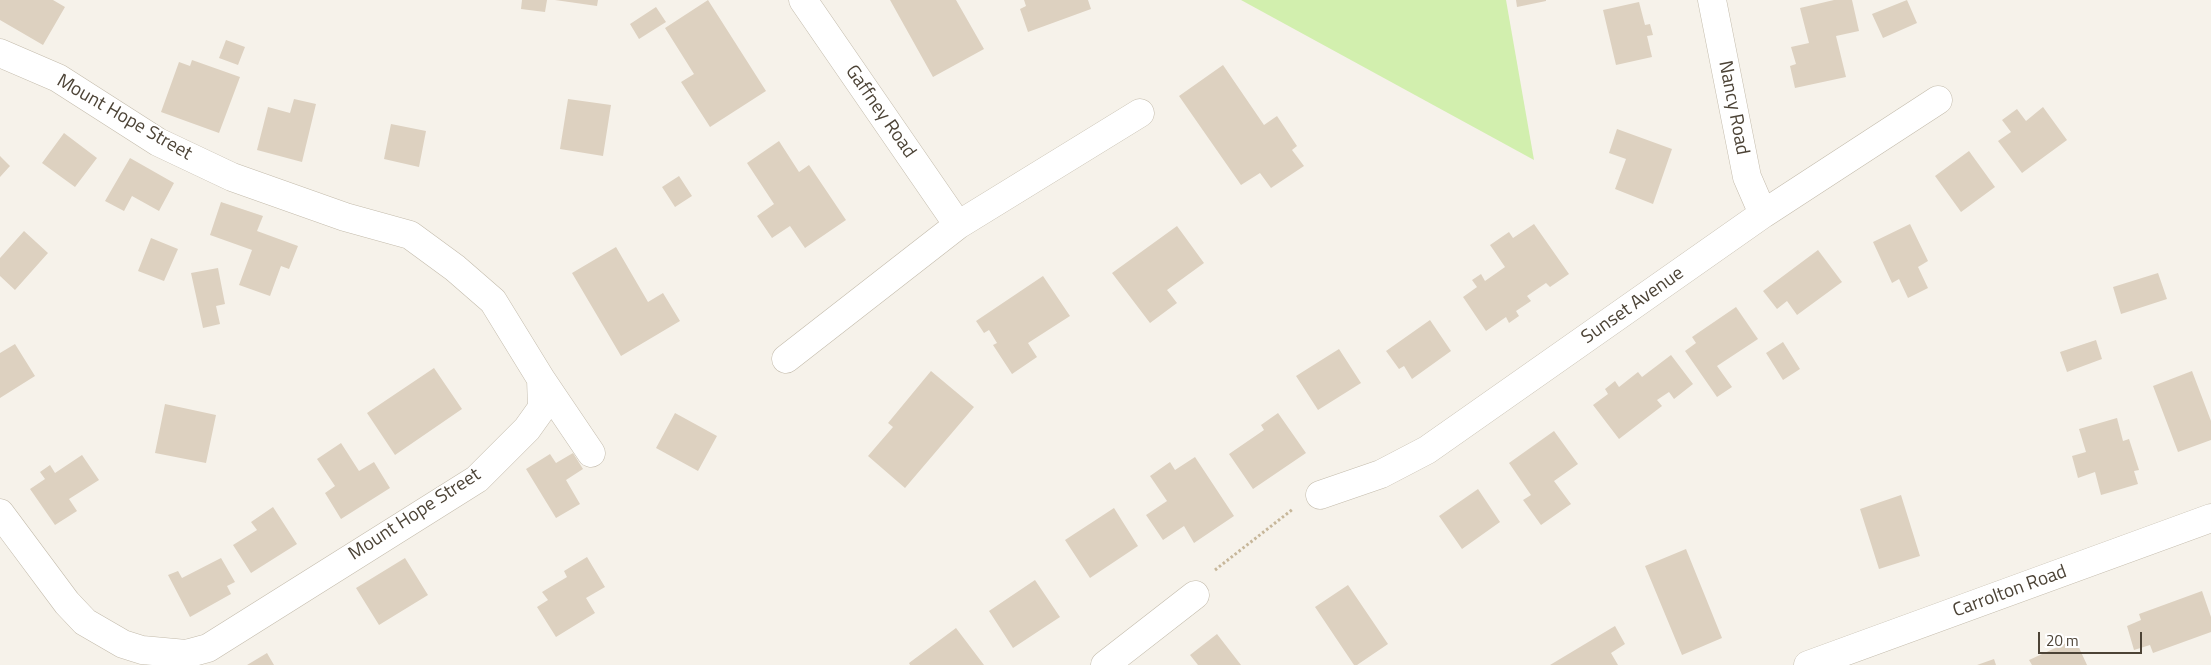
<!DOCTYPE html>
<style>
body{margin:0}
#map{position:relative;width:2211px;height:665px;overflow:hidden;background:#f6f2ea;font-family:"Titillium Web",sans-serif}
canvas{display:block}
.scale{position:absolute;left:2038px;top:632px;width:104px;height:22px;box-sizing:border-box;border:2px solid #4c4336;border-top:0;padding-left:6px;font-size:15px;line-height:18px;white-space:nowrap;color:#4c4336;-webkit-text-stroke:4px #fff;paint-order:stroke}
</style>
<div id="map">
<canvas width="2211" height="665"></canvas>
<div class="scale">20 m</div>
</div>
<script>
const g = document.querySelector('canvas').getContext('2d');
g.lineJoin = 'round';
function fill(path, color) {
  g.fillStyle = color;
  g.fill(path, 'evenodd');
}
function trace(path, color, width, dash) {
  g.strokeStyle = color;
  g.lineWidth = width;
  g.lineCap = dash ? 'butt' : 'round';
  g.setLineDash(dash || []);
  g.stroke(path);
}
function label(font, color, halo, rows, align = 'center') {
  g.font = font + ' "Titillium Web",sans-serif';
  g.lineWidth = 4;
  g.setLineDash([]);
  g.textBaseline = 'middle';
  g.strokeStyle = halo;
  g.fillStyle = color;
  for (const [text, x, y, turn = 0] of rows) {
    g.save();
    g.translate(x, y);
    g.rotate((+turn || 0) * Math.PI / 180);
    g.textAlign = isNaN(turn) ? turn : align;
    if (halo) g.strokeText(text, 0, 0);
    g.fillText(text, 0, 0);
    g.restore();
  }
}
fill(new Path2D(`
 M 1241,0 L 1506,0 L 1534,160 Z`), '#d2efae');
fill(new Path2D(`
 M 0,0 L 53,0 L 65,7 L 43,45 L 0,20 Z
 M 522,0 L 547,0 L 545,12 L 521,9 Z
 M 555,0 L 598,0 L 597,6 Z
 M 708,0 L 766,91 L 710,127 L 681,82 L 694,74 L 665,28 Z
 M 890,0 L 956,0 L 984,49 L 933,77 Z
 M 1024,0 L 1088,0 L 1091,9 L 1028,32 L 1020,9 L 1026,6 Z
 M 1516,0 L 1546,0 L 1546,1 L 1517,7 Z
 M 1834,0 L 1852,0 L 1859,31 L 1836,36 L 1846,77 L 1795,88 L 1790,66 L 1796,64 L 1791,47 L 1809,43 L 1800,8 Z
 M 1907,0 L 1917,23 L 1883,38 L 1872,14 Z
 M 1639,2 L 1645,25 L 1650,24 L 1653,35 L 1647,36 L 1652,57 L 1616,65 L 1603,10 Z
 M 656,7 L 666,22 L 639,39 L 630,24 Z
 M 226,40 L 245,47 L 238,65 L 219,58 Z
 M 192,60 L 240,77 L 219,133 L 161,112 L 179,62 L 190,66 Z
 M 1223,65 L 1264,125 L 1277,116 L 1297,146 L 1292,150 L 1304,166 L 1271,188 L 1260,173 L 1241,185 L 1179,96 Z
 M 294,99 L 316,104 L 302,162 L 257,150 L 268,107 L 290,113 Z
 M 568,99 L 611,105 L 603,156 L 560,149 Z
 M 2043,107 L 2067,140 L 2022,173 L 1998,141 L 2011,132 L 2002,120 L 2017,109 L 2026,121 Z
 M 391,124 L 426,131 L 419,167 L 384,159 Z
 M 1617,129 L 1672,149 L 1653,204 L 1615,189 L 1626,159 L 1609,153 Z
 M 64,133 L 97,158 L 75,187 L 42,163 Z
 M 779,141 L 799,172 L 809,165 L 846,220 L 805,248 L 790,226 L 772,238 L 757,216 L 774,204 L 747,163 Z
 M 1969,151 L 1995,187 L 1961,212 L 1935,176 Z
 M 0,156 L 10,166 L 0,177 Z
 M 130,158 L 174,183 L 159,211 L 132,196 L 124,211 L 105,201 Z
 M 679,176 L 692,196 L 675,207 L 662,187 Z
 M 221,202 L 263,216 L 257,231 L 298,246 L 289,269 L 281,266 L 270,296 L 239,285 L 252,250 L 210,235 Z
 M 1534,224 L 1569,274 L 1550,287 L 1546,283 L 1527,296 L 1531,301 L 1516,311 L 1519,316 L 1509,323 L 1506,317 L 1486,331 L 1463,297 L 1477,287 L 1472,280 L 1481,274 L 1485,281 L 1505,267 L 1490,245 L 1509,232 L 1513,238 Z
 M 1910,224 L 1928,261 L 1918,267 L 1928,288 L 1908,298 L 1899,279 L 1892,283 L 1873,242 Z
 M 1177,226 L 1204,263 L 1167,290 L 1177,303 L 1150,323 L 1112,273 Z
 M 24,231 L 48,253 L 15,290 L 0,276 L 0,258 Z
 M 151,238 L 178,249 L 164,281 L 138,271 Z
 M 616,247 L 648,302 L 663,293 L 680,321 L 621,356 L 572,273 Z
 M 1818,250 L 1842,282 L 1797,315 L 1787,301 L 1777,309 L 1763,291 Z
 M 218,268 L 225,304 L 216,306 L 220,324 L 203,328 L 191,273 Z
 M 2158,273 L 2167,299 L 2121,314 L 2113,287 Z
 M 1043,276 L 1070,316 L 1028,343 L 1037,357 L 1012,374 L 993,345 L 997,343 L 989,330 L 984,333 L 976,321 Z
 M 1736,307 L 1758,339 L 1717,366 L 1732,387 L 1717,397 L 1685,351 L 1696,343 L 1692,337 Z
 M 1430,320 L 1451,351 L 1412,379 L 1404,366 L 1399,369 L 1386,351 Z
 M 2096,340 L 2102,359 L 2067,372 L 2060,352 Z
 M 1783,342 L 1800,369 L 1783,380 L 1766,353 Z
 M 15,344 L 35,376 L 0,398 L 0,353 Z
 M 1339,349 L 1361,383 L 1318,410 L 1296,376 Z
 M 1671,355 L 1693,384 L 1674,399 L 1669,392 L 1657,400 L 1662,406 L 1619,439 L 1593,405 L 1608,394 L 1605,389 L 1615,381 L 1619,387 L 1638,372 L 1642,377 Z
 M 434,368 L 462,409 L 395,455 L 367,413 Z
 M 931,371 L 974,407 L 905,488 L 868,456 L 893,427 L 888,423 Z
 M 2192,371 L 2211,421 L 2211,440 L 2178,452 L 2153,386 Z
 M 165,404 L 216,415 L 206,463 L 155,453 Z
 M 675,413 L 717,436 L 698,471 L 656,448 Z
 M 1278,413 L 1306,453 L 1253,489 L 1229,454 L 1264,430 L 1261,425 Z
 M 2117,418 L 2123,441 L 2129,439 L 2139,470 L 2134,471 L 2138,484 L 2101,495 L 2095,472 L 2078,478 L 2072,456 L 2086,452 L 2079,429 Z
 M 1554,431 L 1578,464 L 1554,481 L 1571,504 L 1541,525 L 1523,500 L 1531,495 L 1509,463 Z
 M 341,443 L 359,471 L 374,462 L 390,488 L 341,519 L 325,493 L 335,486 L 317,459 Z
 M 573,453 L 583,469 L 566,480 L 580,504 L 556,518 L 526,469 L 550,454 L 556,463 Z
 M 82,455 L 99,480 L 69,499 L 77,511 L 55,525 L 30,489 L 45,479 L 40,472 L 50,465 L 55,473 Z
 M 1195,457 L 1234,516 L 1194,543 L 1184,526 L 1163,540 L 1146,515 L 1167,501 L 1150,476 L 1170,462 L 1175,470 Z
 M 1478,489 L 1500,522 L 1462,549 L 1439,516 Z
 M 1901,495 L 1920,556 L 1879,569 L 1860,509 Z
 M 273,507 L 297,544 L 251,573 L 233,545 L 257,530 L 251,522 Z
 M 1114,508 L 1138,546 L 1090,578 L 1065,540 Z
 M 1686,549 L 1722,638 L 1682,655 L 1645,566 Z
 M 587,557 L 605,587 L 586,598 L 595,613 L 556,637 L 537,607 L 548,600 L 542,592 L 567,577 L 564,571 Z
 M 221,558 L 235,582 L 227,586 L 231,594 L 190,617 L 168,575 L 178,571 L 182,578 Z
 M 405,558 L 428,595 L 379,625 L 356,588 Z
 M 1035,580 L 1060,617 L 1013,648 L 989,611 Z
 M 1348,585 L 1388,644 L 1357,665 L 1354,665 L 1315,607 Z
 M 2202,591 L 2211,617 L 2211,632 L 2153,653 L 2150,645 L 2134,650 L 2127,626 L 2141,620 L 2139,614 Z
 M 1615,626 L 1625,644 L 1611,653 L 1618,665 L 1550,665 Z
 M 956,628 L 984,665 L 910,665 L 909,663 Z
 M 1217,634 L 1241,665 L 1198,665 L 1190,655 Z
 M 2075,639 L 2087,665 L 2032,665 L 2029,660 Z
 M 267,653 L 274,665 L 247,665 Z
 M 1994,659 L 1996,665 L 1977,665 Z`), '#ddd1c0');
const street = new Path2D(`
 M 803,0 L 958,225
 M 1712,0 L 1747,177 L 1763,214
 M 0,53 L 58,78 L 158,142 L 232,177 L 345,217 L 410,235 L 455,268 L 493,301 L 541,379 L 542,408 L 527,429 L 477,479 L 208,648 L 186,654 L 142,650 L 123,644 L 85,622 L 67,603 L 0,513
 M 786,359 L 958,225 L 1140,113
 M 541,379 L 591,453
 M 1320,495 L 1381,474 L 1427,450 L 1763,214 L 1938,100
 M 1105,665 L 1195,595
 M 1808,665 L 2211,518`);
trace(street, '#c3bbab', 29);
trace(new Path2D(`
 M 1215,570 L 1293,509`), '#c7b79a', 3, [2.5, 2.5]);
trace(street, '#fff', 28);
label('19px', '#4c4336', '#fff', [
 ["Nancy Road",1733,108,79],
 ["Gaffney Road",880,112,55],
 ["Mount Hope Street",124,118,30],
 ["Sunset Avenue",1633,306,-35],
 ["Mount Hope Street",415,515,-33],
 ["Carrolton Road",2010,592,-20]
]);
</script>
